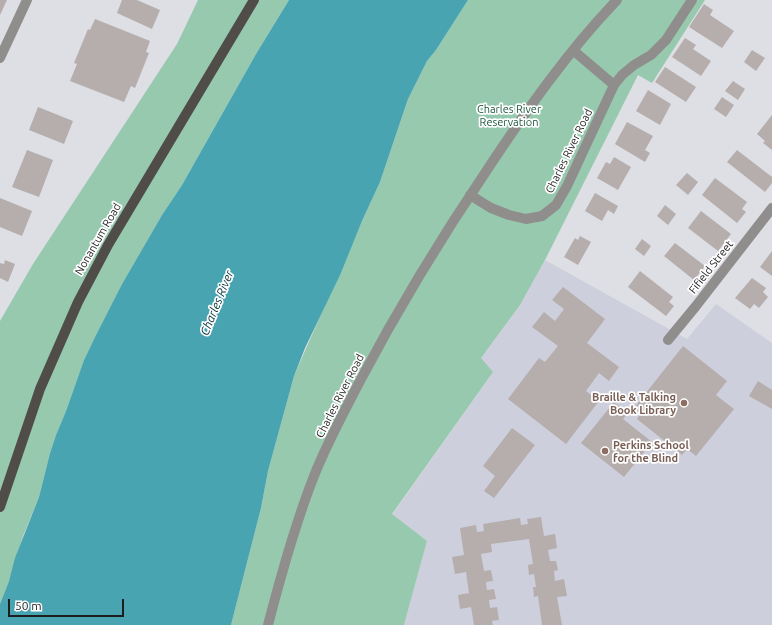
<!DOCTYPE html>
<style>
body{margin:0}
#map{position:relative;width:772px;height:625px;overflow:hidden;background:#dedee5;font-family:Ubuntu,sans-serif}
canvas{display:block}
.scale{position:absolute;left:8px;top:599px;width:116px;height:18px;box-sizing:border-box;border:2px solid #1e1e20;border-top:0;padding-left:5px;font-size:12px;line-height:14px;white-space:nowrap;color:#1e1e20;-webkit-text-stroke:3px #fff;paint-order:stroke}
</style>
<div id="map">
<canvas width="772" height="625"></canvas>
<div class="scale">50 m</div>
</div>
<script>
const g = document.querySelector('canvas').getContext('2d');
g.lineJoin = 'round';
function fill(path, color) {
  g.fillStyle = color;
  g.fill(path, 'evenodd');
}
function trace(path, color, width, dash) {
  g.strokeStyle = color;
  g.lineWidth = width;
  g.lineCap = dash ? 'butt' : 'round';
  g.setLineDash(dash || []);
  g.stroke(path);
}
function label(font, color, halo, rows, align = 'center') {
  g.font = font + ' Ubuntu,sans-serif';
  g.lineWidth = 3.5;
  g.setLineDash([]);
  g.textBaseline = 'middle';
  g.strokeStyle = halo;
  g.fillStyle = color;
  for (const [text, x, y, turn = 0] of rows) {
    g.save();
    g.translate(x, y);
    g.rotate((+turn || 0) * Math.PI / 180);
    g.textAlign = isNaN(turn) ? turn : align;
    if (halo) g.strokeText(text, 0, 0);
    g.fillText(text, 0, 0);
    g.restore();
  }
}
fill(new Path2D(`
 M 545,260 L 687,339 L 716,304 L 772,343 L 772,625 L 404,625 L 427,541 L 392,515 L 493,372 L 480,359 L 520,305 Z`), '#cecfdc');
fill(new Path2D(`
 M 198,0 L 289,0 L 256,54 L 182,185 L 162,215 L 122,284 L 96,335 L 84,360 L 66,411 L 56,435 L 50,453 L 39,497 L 23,536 L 9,581 L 0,604 L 0,321 L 33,264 L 177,44 Z
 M 468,0 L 705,0 L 652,83 L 638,75 L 545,260 L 520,305 L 481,358 L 493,372 L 392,514 L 427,541 L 404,625 L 231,625 L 261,508 L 268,471 L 294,376 L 362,221 L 380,182 L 408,99 L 427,61 L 436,50 Z`), '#97c9af');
fill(new Path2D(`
 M 289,0 L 468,0 L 436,50 L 427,61 L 408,99 L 380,182 L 362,221 L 340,275 L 305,348 L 294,376 L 268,471 L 261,508 L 231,625 L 0,625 L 0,604 L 9,581 L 15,558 L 39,497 L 50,453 L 56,435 L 66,411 L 84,360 L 96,335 L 122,284 L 162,215 L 182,185 L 256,54 Z`), '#48a4b1');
fill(new Path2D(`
 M 0,0 L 7,0 L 0,15 Z
 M 122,0 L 137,0 L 160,10 L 152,29 L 117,13 Z
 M 704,4 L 713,10 L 710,15 L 734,31 L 722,48 L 689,27 Z
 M 95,19 L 150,41 L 146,52 L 149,53 L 135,88 L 131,86 L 124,102 L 70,81 L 77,64 L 74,63 L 88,29 L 90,30 Z
 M 685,38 L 696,45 L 693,49 L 711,61 L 701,76 L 672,57 Z
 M 752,50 L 765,58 L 756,71 L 744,62 Z
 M 665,67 L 696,87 L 686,102 L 655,82 Z
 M 733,81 L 745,89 L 738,100 L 725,91 Z
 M 648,90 L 671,104 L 660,125 L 636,111 Z
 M 722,97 L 734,105 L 726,117 L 714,109 Z
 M 38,107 L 73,121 L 64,144 L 29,130 Z
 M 772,115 L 772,150 L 763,143 L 765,141 L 757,134 Z
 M 627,122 L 653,136 L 645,150 L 650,153 L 645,162 L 615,144 Z
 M 27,150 L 53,160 L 39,197 L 12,187 Z
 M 737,150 L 772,177 L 772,183 L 765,192 L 727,162 Z
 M 614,157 L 631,167 L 618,190 L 597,178 L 606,162 L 610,164 Z
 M 687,173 L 698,182 L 688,195 L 676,185 Z
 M 715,178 L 747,202 L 742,209 L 746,212 L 737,223 L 702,195 Z
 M 595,193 L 618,206 L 614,214 L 608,210 L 602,221 L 585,211 Z
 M 0,198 L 32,211 L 22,236 L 0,227 Z
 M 665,205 L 676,214 L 668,225 L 657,216 Z
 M 701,211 L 731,234 L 718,251 L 688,228 Z
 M 580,236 L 591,242 L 578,265 L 564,257 L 575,238 L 578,240 Z
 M 642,239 L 651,246 L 644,256 L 635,249 Z
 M 675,243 L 705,266 L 694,280 L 664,256 Z
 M 772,251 L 772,276 L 760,267 Z
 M 5,260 L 15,264 L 8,282 L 0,278 L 0,263 L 4,264 Z
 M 640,271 L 673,297 L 669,302 L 674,306 L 666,316 L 628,287 Z
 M 752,278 L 766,288 L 763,292 L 768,297 L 759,308 L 754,304 L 750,309 L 735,298 Z
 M 563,287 L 605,319 L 587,343 L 619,367 L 609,381 L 599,373 L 586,391 L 599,401 L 566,444 L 508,399 L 539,358 L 545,362 L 558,346 L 532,327 L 544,312 L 555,321 L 564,309 L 552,300 Z
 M 683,346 L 727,381 L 716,395 L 734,409 L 696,456 L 687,449 L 682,455 L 637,419 L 641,413 L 634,408 Z
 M 758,381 L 772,390 L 772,409 L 749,396 Z
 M 614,402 L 628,413 L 623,419 L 652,442 L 624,477 L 581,443 Z
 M 512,428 L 535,445 L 494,498 L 484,491 L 495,476 L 483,466 Z
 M 541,517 L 544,536 L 555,534 L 557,548 L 548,550 L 550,561 L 556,561 L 558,570 L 554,571 L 555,581 L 564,579 L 567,596 L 557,597 L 562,625 L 542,625 L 538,596 L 534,597 L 533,587 L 536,587 L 534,574 L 529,575 L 528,565 L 533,564 L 529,539 L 491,544 L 492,552 L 481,554 L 484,571 L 491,570 L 493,581 L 486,582 L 487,590 L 494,589 L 496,599 L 489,600 L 490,608 L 497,607 L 499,620 L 492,621 L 493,625 L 474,625 L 471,607 L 460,609 L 458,595 L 469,593 L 466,572 L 455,574 L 452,557 L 464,555 L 460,528 L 476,525 L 477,532 L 484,531 L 483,524 L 520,518 L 521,525 L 528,524 L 527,519 Z`), '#b5aeac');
trace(new Path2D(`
 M 574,51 L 614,85
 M 0,58 L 27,0
 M 470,195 L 491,208 L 509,215 L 526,219 L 542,216 L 556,205 L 567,186 L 614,85 L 622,75 L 634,65 L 651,55 L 666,40 L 692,0
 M 668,340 L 696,306 L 772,208
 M 268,625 C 281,575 295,524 314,476 C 327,443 344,412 360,381 C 398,309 441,238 487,170 C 526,111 568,51 617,0`), '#908e8c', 10);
trace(new Path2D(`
 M 0,507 L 40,389 L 78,302 L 108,245 L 254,0`), '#504d49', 10);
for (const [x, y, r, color] of [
 [684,403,4,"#8d6e63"],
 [605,451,4,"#8d6e63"]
]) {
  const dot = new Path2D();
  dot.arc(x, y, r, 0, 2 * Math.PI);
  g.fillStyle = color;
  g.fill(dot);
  trace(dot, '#fff', 1.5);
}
label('11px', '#1f563e', '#fff', [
 ["Charles River",509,109],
 ["Reservation",509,122]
]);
label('11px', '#1e1e20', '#fff', [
 ["Charles River Road",569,151,-64],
 ["Nonantum Road",98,239,-60],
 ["Fifield Street",711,267,-52],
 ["Charles River Road",340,396,-63]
]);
label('bold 11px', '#785e54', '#fff', [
 ["Braille & Talking",676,397],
 ["Book Library",676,410],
 ["Perkins School",613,445,"left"],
 ["for the Blind",613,458,"left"]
], 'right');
label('italic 12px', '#023036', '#fff', [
 ["Charles River",217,303,-68]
]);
</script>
